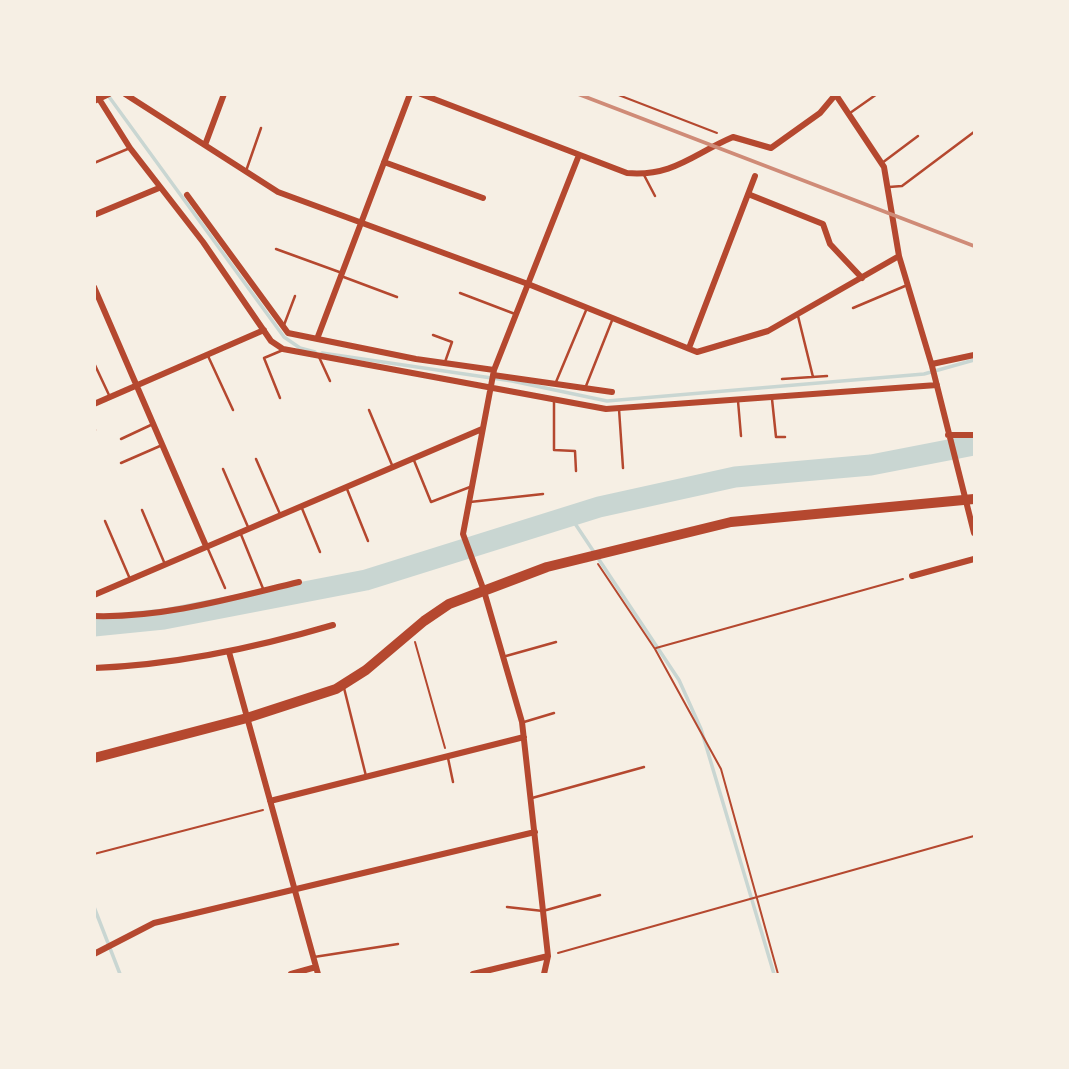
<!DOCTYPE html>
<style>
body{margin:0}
#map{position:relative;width:1069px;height:1069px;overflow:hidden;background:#f6efe4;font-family:"Source Serif 4",serif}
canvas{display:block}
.frame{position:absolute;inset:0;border:96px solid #f6efe4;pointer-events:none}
</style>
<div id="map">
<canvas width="1069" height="1069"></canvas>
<div class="frame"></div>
</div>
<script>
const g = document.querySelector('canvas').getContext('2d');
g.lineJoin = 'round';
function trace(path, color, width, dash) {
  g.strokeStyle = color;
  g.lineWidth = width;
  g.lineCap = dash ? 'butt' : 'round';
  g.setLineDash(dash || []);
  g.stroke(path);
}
trace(new Path2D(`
 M 107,94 L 284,337 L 300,348 L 315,352
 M 322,353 L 512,381 L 607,401 L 924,374 L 974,360
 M 570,516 L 679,680 L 701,729 L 774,974
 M 94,907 L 120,974`), '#c9d6d2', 3.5);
trace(new Path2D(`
 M 94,626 L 164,619 L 366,580 L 599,507 L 735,477 L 871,465 L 974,445`), '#c9d6d2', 21);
trace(new Path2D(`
 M 616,94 L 717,133
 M 598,564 L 655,649 L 721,769 L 778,974
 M 415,642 L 445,748
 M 656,648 L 903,579
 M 94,854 L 263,810
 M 558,953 L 974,836`), '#b5482f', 2);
trace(new Path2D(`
 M 850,113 L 877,94
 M 94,163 L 130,148
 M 882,163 L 918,136
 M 246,171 L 261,128
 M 644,175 L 655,196
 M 889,187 L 902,186 L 974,132
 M 276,249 L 342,273
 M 341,276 L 397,297
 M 460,293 L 515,314
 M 853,308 L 905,286
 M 798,316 L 813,377
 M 284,325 L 295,296
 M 433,335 L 452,342 L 445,362
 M 208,356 L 233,410
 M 319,357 L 330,381
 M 94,363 L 109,395
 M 782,379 L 827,376
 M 556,382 L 587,308
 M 586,386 L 613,318
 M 280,398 L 264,358 L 283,350
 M 772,399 L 776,437 L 785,437
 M 554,401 L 554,450 L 575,451 L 576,471
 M 738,401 L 741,436
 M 619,409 L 623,468
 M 369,410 L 392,465
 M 94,429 L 95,430
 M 121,439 L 153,424
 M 413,458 L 431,502 L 470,487
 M 256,459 L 280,514
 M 121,463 L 160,446
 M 223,469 L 248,527
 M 347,489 L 368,541
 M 470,502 L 543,494
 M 301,506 L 320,552
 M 142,510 L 164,562
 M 105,521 L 130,579
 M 240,532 L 264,591
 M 208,549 L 225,588
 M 506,656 L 556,642
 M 344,688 L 366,776
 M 524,722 L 554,713
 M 448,758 L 453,782
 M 532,798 L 644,767
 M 507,907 L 543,911 L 600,895
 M 314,957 L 398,944`), '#b5482f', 2.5);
trace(new Path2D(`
 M 96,94 L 130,148 L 203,242 L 271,341 L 283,349 L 606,409 L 937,385
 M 125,94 L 278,192 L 528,284 L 697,352 L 768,331 L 899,256
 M 421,94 L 627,173 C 673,177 693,154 733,137 L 771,148 L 820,113 L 836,94
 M 836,95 L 884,167 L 899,256 L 932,366 L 974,533
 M 94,101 L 109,94
 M 205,145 L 224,94
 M 384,162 L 483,198
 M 748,194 L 823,224 L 830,244 L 862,278
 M 187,195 L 288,333 L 416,359 L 494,370
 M 94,215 L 159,188
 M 94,287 L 206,546
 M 317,339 L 410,94
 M 689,348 L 755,176
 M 932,364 L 974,355
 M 493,375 L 612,392
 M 94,404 L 264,330
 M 948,435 L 974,435
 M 912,576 L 974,559
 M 94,595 L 482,429
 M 94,616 C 164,618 232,598 299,582
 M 229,652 L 318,974
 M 94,668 C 176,665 255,648 333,625
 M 270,801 L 524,737
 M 94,954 L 154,923 L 535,832
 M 291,974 L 316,967
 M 473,974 L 548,956
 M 544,974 L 548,956 L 522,722 L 484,591 L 463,534 L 494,370 L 579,155`), '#b5482f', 6);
trace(new Path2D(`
 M 94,758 L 247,718 L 336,689 L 366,670 L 424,621 L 449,604 L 547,567 L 731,522 L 974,499`), '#b5482f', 10);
trace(new Path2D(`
 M 578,94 L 974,246`), '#cf8b77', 3.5);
</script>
